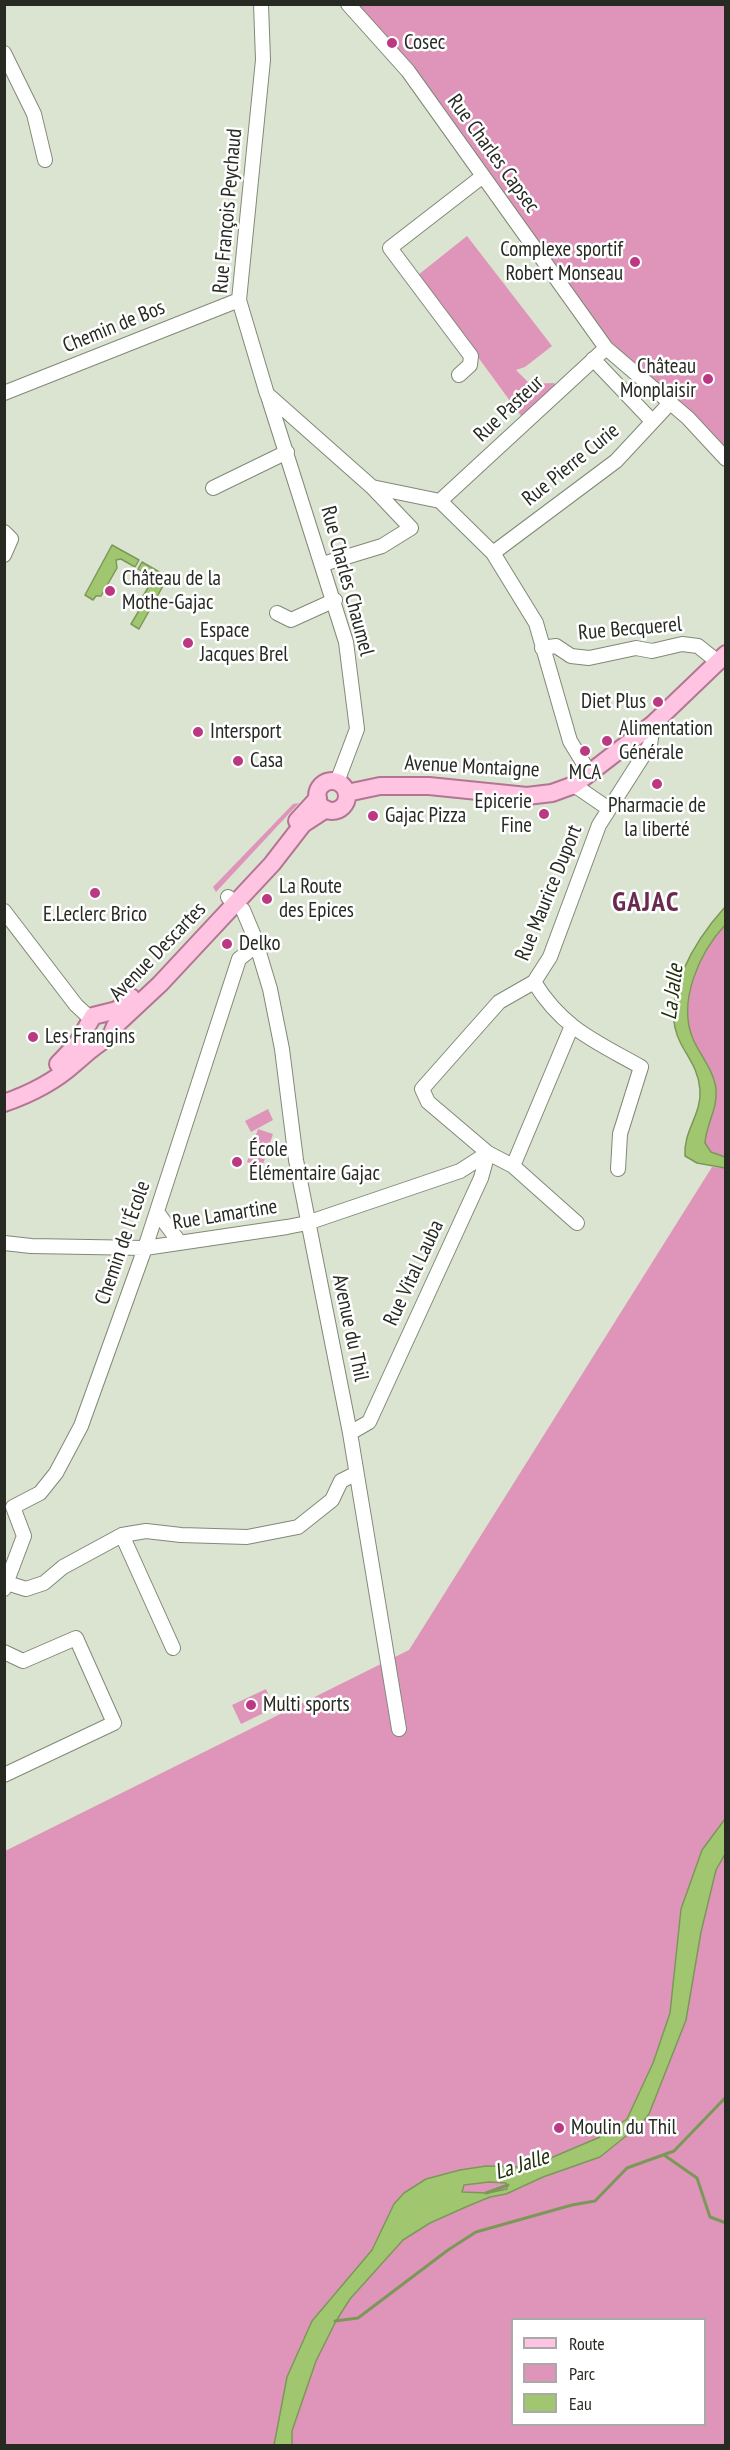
<!DOCTYPE html>
<meta charset="utf-8">
<style>
body{margin:0}
#map{position:relative;width:730px;height:2450px;overflow:hidden;background:#dbe4d1;font-family:"PT Sans Narrow",sans-serif}
canvas{display:block}
.frame{position:absolute;inset:0;border:6px solid #272a23;pointer-events:none}
.legend{position:absolute;left:511px;top:2318px;width:195px;height:108px;box-sizing:border-box;background:#fff;border:2px solid #a9aaa7;margin:0;padding:8px 10px;list-style:none;font-size:18px;color:#272a23}
.legend li{display:flex;align-items:center;gap:12px;height:30px}
.legend b{width:30px;border:2px solid #a9aaa7}
</style>
<div id="map">
<canvas width="730" height="2450"></canvas>
<div class="frame"></div>
<ul class="legend">
<li><b style="height:8px;background:#fec4e1"></b>Route</li>
<li><b style="height:16px;background:#df95b9"></b>Parc</li>
<li><b style="height:16px;background:#a0c770"></b>Eau</li>
</ul>
</div>
<script>
const g = document.querySelector('canvas').getContext('2d');
g.lineJoin = 'round';
function fill(path, color) {
  g.fillStyle = color;
  g.fill(path, 'evenodd');
}
function trace(path, color, width, dash) {
  g.strokeStyle = color;
  g.lineWidth = width;
  g.lineCap = dash ? 'butt' : 'round';
  g.setLineDash(dash || []);
  g.stroke(path);
}
function label(font, color, halo, rows, align = 'center') {
  g.font = font + ' "PT Sans Narrow",sans-serif';
  g.lineWidth = 5;
  g.setLineDash([]);
  g.textBaseline = 'middle';
  g.strokeStyle = halo;
  g.fillStyle = color;
  for (const [text, x, y, turn = 0] of rows) {
    g.save();
    g.translate(x, y);
    g.rotate((+turn || 0) * Math.PI / 180);
    g.textAlign = isNaN(turn) ? turn : align;
    if (halo) g.strokeText(text, 0, 0);
    g.fillText(text, 0, 0);
    g.restore();
  }
}
fill(new Path2D(`
 M 348,5 L 725,5 L 725,459 L 613,355 L 408,71 Z
 M 467,236 L 552,346 L 525,367 L 516,370 L 530,384 L 554,383 L 556,385 L 521,416 L 418,275 Z
 M 299,803 L 216,892 L 213,887 L 293,804 Z
 M 725,925 L 725,1157 L 711,1152 L 705,1143 C 706,1124 718,1109 716,1089 C 714,1071 700,1055 693,1039 C 677,1001 701,952 725,925 Z
 M 268,1109 L 273,1120 L 251,1132 L 245,1121 Z
 M 258,1129 L 273,1134 L 262,1167 L 247,1162 Z
 M 712,1167 L 725,1168 L 725,2445 L 5,2446 L 5,1851 L 409,1650 ZM 512,2320 L 704,2320 L 704,2424 L 512,2424 Z
 M 266,1689 L 274,1708 L 241,1724 L 232,1705 Z`), '#df95b9');
const water = new Path2D(`
 M 112,545 L 139,560 L 135,567 L 121,559 L 116,560 L 117,568 L 101,596 L 96,596 L 93,600 L 85,595 Z
 M 142,562 L 168,577 L 139,629 L 131,624 L 140,609 L 137,606 L 149,586 L 153,585 L 156,581 L 138,569 Z
 M 725,907 L 725,925 C 700,952 677,1001 693,1039 C 700,1055 714,1071 716,1089 C 718,1109 706,1124 705,1143 L 711,1152 L 725,1157 L 725,1168 L 697,1163 L 685,1156 C 683,1131 702,1114 700,1090 C 699,1071 689,1059 681,1044 C 657,999 696,939 725,907 Z
 M 725,1819 L 725,1854 L 716,1870 L 701,1932 L 686,2020 L 649,2114 L 641,2124 L 600,2157 L 543,2177 L 506,2194 L 490,2197 L 468,2206 L 430,2223 L 403,2240 L 350,2299 L 336,2321 L 316,2361 L 292,2431 L 292,2445 L 274,2445 L 287,2377 L 312,2321 L 372,2250 L 394,2204 L 404,2193 L 426,2179 L 460,2170 L 486,2166 L 519,2167 L 546,2160 L 600,2137 L 627,2119 L 653,2063 L 670,2013 L 681,1909 L 702,1850 ZM 489,2182 L 506,2183 L 507,2189 L 488,2193 L 462,2192 L 464,2185 Z`);
fill(water, '#a0c770');
trace(water, '#7c9859', 1.5);
trace(new Path2D(`
 M 664,2155 L 697,2178 L 710,2217 L 726,2223
 M 486,2193 L 508,2185
 M 335,2321 L 358,2318 L 448,2250 L 476,2232 L 572,2205 L 595,2201 L 627,2168 L 674,2151 L 726,2097`), '#7c9859', 3);
const minor = new Path2D(`
 M 261,4 L 263,60 L 239,300 L 267,394 L 372,487 L 440,501 L 493,553 L 536,623 L 570,741 L 590,774
 M 348,4 L 408,71 L 606,348 L 688,418 L 726,459
 M 4,53 L 34,114 L 45,160
 M 593,359 L 652,421
 M 459,375 L 470,365 L 471,356 L 390,248 L 483,176
 M 4,393 L 239,300
 M 268,396 L 346,642 L 357,729 L 337,782
 M 213,488 L 287,452
 M 440,501 L 606,348
 M 4,532 L 11,539 L 4,555
 M 493,553 L 616,461 L 670,403
 M 323,564 L 382,546 L 411,528 L 372,487
 M 277,613 L 291,620 L 335,600
 M 542,648 L 556,646 L 571,656 L 589,658 L 636,648 L 652,651 L 682,644 L 698,646 L 718,662
 M 574,785 L 609,809
 M 4,911 L 76,1005 L 91,1019
 M 254,936 L 270,989 L 282,1049 L 296,1160 L 350,1433 L 399,1729
 M 534,982 C 563,1029 595,1041 641,1067 L 620,1134 L 618,1169
 M 513,1166 L 577,1223
 M 157,1212 L 180,1243
 M 4,1243 L 31,1246 L 145,1248 L 287,1227 L 307,1223 L 460,1171 L 488,1153 L 428,1102 L 422,1089 L 499,1002 L 534,982 L 550,957 L 599,825 L 650,745 L 653,724
 M 350,1433 L 369,1422 L 481,1178 L 488,1153 L 513,1166 L 571,1028
 M 122,1535 L 173,1648
 M 7,1583 L 26,1589 L 44,1583 L 63,1567 L 122,1535 L 146,1531 L 181,1535 L 247,1537 L 298,1527 L 332,1500 L 341,1481 L 355,1474
 M 4,1589 L 24,1536 L 13,1507 L 40,1493 L 56,1473 L 81,1426 L 145,1248 L 239,959 L 249,951 L 254,936 L 243,910 L 228,897
 M 4,1652 L 23,1661 L 76,1638 L 114,1723 L 4,1775`);
const major = new Path2D(`
 M317 796a15 15 0 1 1 30 0a15 15 0 1 1-30 0Z
 M 347,793 L 380,786 L 429,786 L 527,796 L 552,793 L 574,785 L 653,724 L 726,654
 M 297,821 L 318,798
 M 58,1064 L 77,1044 L 93,1016 L 117,1010 L 131,997
 M 4,1103 C 30,1094 54,1082 74,1064 C 87,1053 96,1044 111,1036 L 115,1026 L 160,984 L 272,864 L 303,824 L 326,809`);
trace(minor, '#808977', 16);
trace(major, '#b37592', 20);
trace(minor, '#fff', 14);
trace(major, '#fec4e1', 16);
for (const [x, y, r, color] of [
 [392,43,6,"#bb3983"],
 [635,262,6,"#bb3983"],
 [708,379,6,"#bb3983"],
 [110,591,6,"#bb3983"],
 [188,643,6,"#bb3983"],
 [658,702,6,"#bb3983"],
 [198,732,6,"#bb3983"],
 [607,741,6,"#bb3983"],
 [585,751,6,"#bb3983"],
 [238,761,6,"#bb3983"],
 [657,784,6,"#bb3983"],
 [544,814,6,"#bb3983"],
 [373,816,6,"#bb3983"],
 [95,893,6,"#bb3983"],
 [267,899,6,"#bb3983"],
 [227,944,6,"#bb3983"],
 [33,1037,6,"#bb3983"],
 [237,1162,6,"#bb3983"],
 [251,1705,6,"#bb3983"],
 [559,2128,6,"#bb3983"]
]) {
  const dot = new Path2D();
  dot.arc(x, y, r, 0, 2 * Math.PI);
  g.fillStyle = color;
  g.fill(dot);
  trace(dot, '#fff', 2);
}
label('21px', '#272a23', '#fff', [
 ["Cosec",404,43],
 ["Complexe sportif",623,250,"right"],
 ["Robert Monseau",623,274,"right"],
 ["Château",696,367,"right"],
 ["Monplaisir",696,391,"right"],
 ["Château de la",122,579],
 ["Mothe-Gajac",122,603],
 ["Espace",200,631],
 ["Jacques Brel",200,655],
 ["Diet Plus",646,702,"right"],
 ["Alimentation",619,729],
 ["Générale",619,753],
 ["Intersport",210,732],
 ["Casa",250,761],
 ["MCA",585,773,"center"],
 ["Epicerie",532,802,"right"],
 ["Fine",532,826,"right"],
 ["Pharmacie de",657,806,"center"],
 ["la liberté",657,830,"center"],
 ["Gajac Pizza",385,816],
 ["La Route",279,887],
 ["des Epices",279,911],
 ["E.Leclerc Brico",95,915,"center"],
 ["Delko",239,944],
 ["Les Frangins",45,1037],
 ["École",249,1150],
 ["Élémentaire Gajac",249,1174],
 ["Multi sports",263,1705],
 ["Moulin du Thil",571,2128]
], 'left');
label('21px', '#272a23', '#fff', [
 ["Rue Charles Capsec",493,154,54],
 ["Rue François Peychaud",228,211,-85],
 ["Chemin de Bos",114,327,-22],
 ["Rue Pasteur",509,409,-43],
 ["Rue Pierre Curie",571,465,-39],
 ["Rue Charles Chaumel",347,581,75],
 ["Rue Becquerel",630,629,-5],
 ["Avenue Montaigne",472,767,3],
 ["Rue Maurice Duport",549,893,-68],
 ["Avenue Descartes",158,952,-46],
 ["Rue Lamartine",225,1215,-9],
 ["Chemin de l'École",123,1243,-71],
 ["Rue Vital Lauba",414,1273,-65],
 ["Avenue du Thil",350,1328,78]
]);
label('italic 22px', '#202f0a', '#fff', [
 ["La Jalle",673,992,-83],
 ["La Jalle",522,2165,-18]
]);
g.letterSpacing = '1.5px';
label('bold 27px', '#6a2a4d', '#fff', [
 ["GAJAC",646,903]
]);
g.letterSpacing = '0px';
</script>
